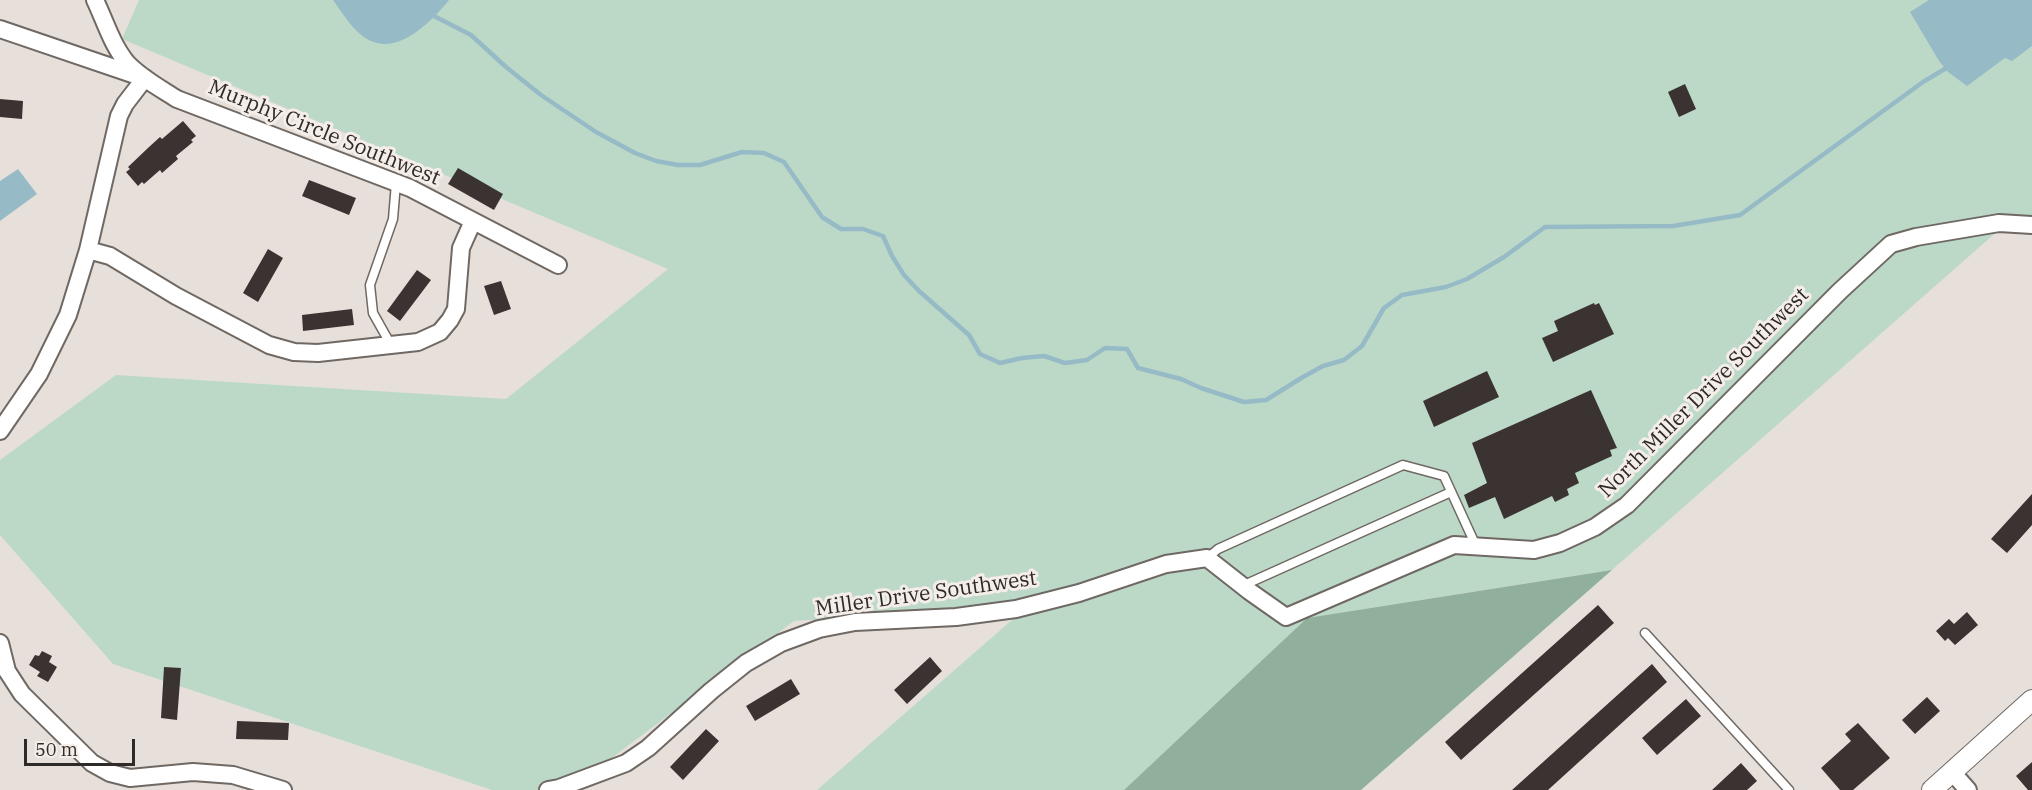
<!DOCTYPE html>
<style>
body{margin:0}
#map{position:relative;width:2032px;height:790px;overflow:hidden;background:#e7e0da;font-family:"IBM Plex Serif",serif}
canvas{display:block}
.scale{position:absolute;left:24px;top:739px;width:111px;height:27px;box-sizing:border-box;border:3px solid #2d2a28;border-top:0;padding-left:8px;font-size:18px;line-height:21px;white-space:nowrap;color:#2d2a28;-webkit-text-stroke:4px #f5ede7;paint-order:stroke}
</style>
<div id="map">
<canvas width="2032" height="790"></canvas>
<div class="scale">50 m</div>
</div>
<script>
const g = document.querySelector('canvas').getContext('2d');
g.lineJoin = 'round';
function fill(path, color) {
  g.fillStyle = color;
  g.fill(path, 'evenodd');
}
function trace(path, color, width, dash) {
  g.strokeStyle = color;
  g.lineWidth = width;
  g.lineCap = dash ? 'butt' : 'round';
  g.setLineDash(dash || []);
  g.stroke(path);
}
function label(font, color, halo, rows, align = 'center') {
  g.font = font + ' "IBM Plex Serif",serif';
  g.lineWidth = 6;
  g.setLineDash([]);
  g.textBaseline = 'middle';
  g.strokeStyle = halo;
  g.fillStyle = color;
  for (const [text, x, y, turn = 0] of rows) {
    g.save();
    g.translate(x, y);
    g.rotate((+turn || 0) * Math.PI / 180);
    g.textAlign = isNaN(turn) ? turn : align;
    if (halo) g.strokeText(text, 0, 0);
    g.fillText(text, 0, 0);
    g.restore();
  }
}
fill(new Path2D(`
 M 139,0 L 2032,0 L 2032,230 L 2016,215 L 1612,570 L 1307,618 L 1124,790 L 817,790 L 1028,606 L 794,621 L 569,790 L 492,790 L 113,664 L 0,535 L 0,460 L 116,375 L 506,399 L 668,269 L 122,39 Z`), '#bcd9c8');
fill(new Path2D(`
 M 1612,570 L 1361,790 L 1124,790 L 1307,618 Z`), '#90af9d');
fill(new Path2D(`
 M 333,0 L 449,0 C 432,21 400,54 371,41 C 355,34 343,14 333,0 Z
 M 1929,0 L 2032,0 L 2032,46 L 2012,61 L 2005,58 L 1967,86 L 1948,72 L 1939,61 L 1910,12 Z
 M 18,169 L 37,194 L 0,221 L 0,181 Z`), '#96bbc6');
trace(new Path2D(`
 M 434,16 L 471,35 L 506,67 L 541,95 L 596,132 L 635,153 L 656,161 L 678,165 L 700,165 L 742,152 L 764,153 L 784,162 L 822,217 L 841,229 L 863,229 L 883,236 L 892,256 L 904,275 L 919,291 L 969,335 L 980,354 L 1000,363 L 1022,358 L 1044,356 L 1065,363 L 1087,360 L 1105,348 L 1127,349 L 1138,368 L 1181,379 L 1201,388 L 1244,402 L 1266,400 L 1303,377 L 1323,366 L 1344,360 L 1362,346 L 1384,308 L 1402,295 L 1446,287 L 1467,279 L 1504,257 L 1545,227 L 1673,226 L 1740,215 L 1923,82 L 1948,67`), '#96bbc6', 4.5);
fill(new Path2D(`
 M 1685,84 L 1696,109 L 1679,117 L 1668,92 Z
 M 0,99 L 23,101 L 22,119 L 0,117 Z
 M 183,121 L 196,136 L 191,140 L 193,142 L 176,156 L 178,159 L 162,173 L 160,170 L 144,184 L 142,182 L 138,186 L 126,172 L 130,169 L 128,167 L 149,147 L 160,137 L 162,139 Z
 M 458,168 L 503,194 L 494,210 L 448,184 Z
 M 309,180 L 356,198 L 349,215 L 302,196 Z
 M 268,249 L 283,258 L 258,302 L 243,293 Z
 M 417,270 L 431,280 L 400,321 L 387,311 Z
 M 501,281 L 511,309 L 494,315 L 484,286 Z
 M 1594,303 L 1595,305 L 1599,303 L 1614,334 L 1553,362 L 1542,338 L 1558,331 L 1554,321 Z
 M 352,309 L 354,325 L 303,331 L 302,315 Z
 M 1487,371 L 1499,397 L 1434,427 L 1423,401 Z
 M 1591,390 L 1617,448 L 1610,450 L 1612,456 L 1575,473 L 1579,483 L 1567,489 L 1569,495 L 1555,502 L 1552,496 L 1504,519 L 1495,497 L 1469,508 L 1464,495 L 1487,483 L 1472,443 Z
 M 2032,494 L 2032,525 L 2007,553 L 1991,539 Z
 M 1598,605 L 1614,623 L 1461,760 L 1445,742 Z
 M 1967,612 L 1978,625 L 1955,645 L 1948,638 L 1945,641 L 1936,631 L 1949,619 L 1954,624 Z
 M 42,651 L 52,656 L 49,662 L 57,667 L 48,682 L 37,676 L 40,672 L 29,665 L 35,655 L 39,656 Z
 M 930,657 L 942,671 L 907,704 L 894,690 Z
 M 1652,664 L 1667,682 L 1548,790 L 1512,790 Z
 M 164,667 L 181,668 L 177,720 L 161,718 Z
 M 791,679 L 800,694 L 755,721 L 746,706 Z
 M 1927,697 L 1940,711 L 1915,734 L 1902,720 Z
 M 1686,699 L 1701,716 L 1657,755 L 1642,738 Z
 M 237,721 L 289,723 L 288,740 L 236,739 Z
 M 1858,723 L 1890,758 L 1853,790 L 1840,790 L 1821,768 L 1851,741 L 1845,734 Z
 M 706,729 L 719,741 L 683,780 L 670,767 Z
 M 2032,762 L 2032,790 L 2028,790 L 2016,776 Z
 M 1741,763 L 1757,781 L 1747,790 L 1712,790 Z`), '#3b3332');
const service = new Path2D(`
 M 391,345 L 373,313 L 370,285 L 393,219 L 396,183
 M 1207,558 L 1218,549 L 1403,465 L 1444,476 L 1476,546
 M 1242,586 L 1451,492
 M 1645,633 L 1789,790`);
const minor = new Path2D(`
 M 95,0 C 105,21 112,45 127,63 C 141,78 160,88 177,99 L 410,188 L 558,265
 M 0,29 L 138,76
 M 88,250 L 110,256 L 176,296 L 269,345 L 294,352 L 318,353 L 418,342 L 440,332 L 450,320 L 456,309 L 461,248 L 473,221
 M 0,431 L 39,374 L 68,315 L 88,250 L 119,116 L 125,104 L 145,78
 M 0,643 L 7,671 L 22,694 L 92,763 L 110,773 L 130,778 L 193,772 L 233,775 L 283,790
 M 1952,772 L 1968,790
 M 548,790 L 559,788 L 626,763 L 648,748 L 711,691 L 746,663 L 781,643 L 819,629 L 855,622 L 956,617 L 1016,609 L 1079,593 L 1166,564 L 1207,558 L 1249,591 L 1286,617 L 1454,545 L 1534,550 L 1560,543 L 1595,527 L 1627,505 L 1840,291 L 1891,244 L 1916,237 L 1999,223 L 2032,225`);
const tertiary = new Path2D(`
 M 1932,790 L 2032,700`);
trace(service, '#6f6863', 11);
trace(minor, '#6f6863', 20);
trace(tertiary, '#6f6863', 22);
trace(service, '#fff', 8);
trace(minor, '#fff', 16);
trace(tertiary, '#fff', 20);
label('21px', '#2d2a28', '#f5ede7', [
 ["Murphy Circle Southwest",324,133,22],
 ["North Miller Drive Southwest",1704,393,-45],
 ["Miller Drive Southwest",926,594,-8]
]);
</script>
